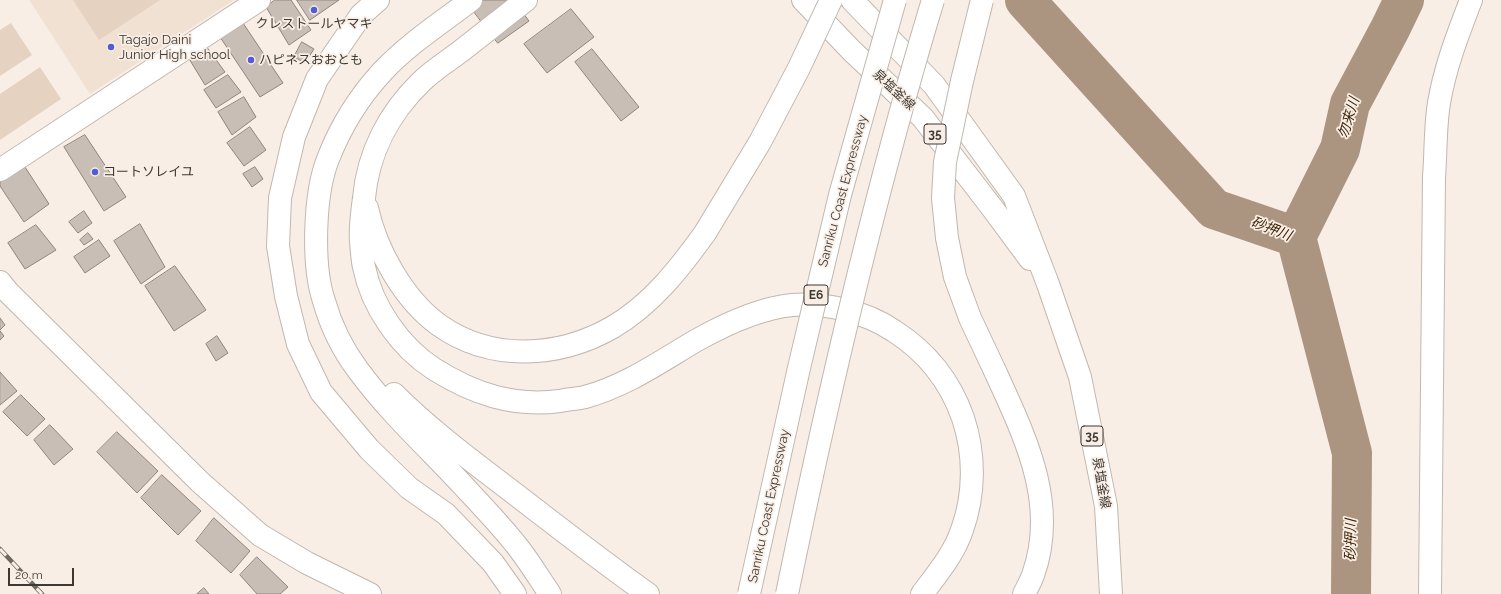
<!DOCTYPE html>
<meta charset="utf-8">
<style>
body{margin:0}
#map{position:relative;width:1501px;height:594px;overflow:hidden;background:#f9eee5;font-family:Raleway,sans-serif}
canvas{display:block}
.scale{position:absolute;left:8px;top:568px;width:66px;height:18px;box-sizing:border-box;border:2px solid #3c3834;border-top:0;padding-left:5px;font-size:12px;line-height:14px;white-space:nowrap;color:#3c3834;-webkit-text-stroke:3px #f9eee5;paint-order:stroke}
</style>
<div id="map">
<canvas width="1501" height="594"></canvas>
<div class="scale">20 m</div>
</div>
<script>
const g = document.querySelector('canvas').getContext('2d');
g.lineJoin = 'round';
function fill(path, color) {
  g.fillStyle = color;
  g.fill(path, 'evenodd');
}
function trace(path, color, width, dash) {
  g.strokeStyle = color;
  g.lineWidth = width;
  g.lineCap = dash ? 'butt' : 'round';
  g.setLineDash(dash || []);
  g.stroke(path);
}
function label(font, color, halo, rows, align = 'center') {
  g.font = font + ' Raleway,"Noto Sans JP",sans-serif';
  g.lineWidth = 3.5;
  g.setLineDash([]);
  g.textBaseline = 'middle';
  g.strokeStyle = halo;
  g.fillStyle = color;
  for (const [text, x, y, turn = 0] of rows) {
    g.save();
    g.translate(x, y);
    g.rotate((+turn || 0) * Math.PI / 180);
    g.textAlign = isNaN(turn) ? turn : align;
    if (halo) g.strokeText(text, 0, 0);
    g.fillText(text, 0, 0);
    g.restore();
  }
}
fill(new Path2D(`
 M 29,0 L 234,0 L 90,94 Z`), '#f1e1d2');
fill(new Path2D(`
 M 73,0 L 160,0 L 99,40 Z
 M 11,23 L 32,55 L 0,76 L 0,30 Z
 M 40,67 L 61,99 L 0,140 L 0,94 Z`), '#e6d2c0');
trace(new Path2D(`
 M 1025,0 L 1214,209 L 1296,237
 M 1296,237 L 1352,453 L 1351,594
 M 1296,237 L 1340,149 L 1350,104 L 1390,29 L 1404,0`), '#ab9480', 40);
const building = new Path2D(`
 M 275,0 L 291,0 L 311,30 L 289,45 L 266,7 Z
 M 297,0 L 339,0 L 310,20 Z
 M 465,0 L 513,0 L 529,21 L 498,43 Z
 M 571,9 L 594,37 L 547,73 L 524,44 Z
 M 243,23 L 283,83 L 260,97 L 220,37 Z
 M 302,42 L 314,49 L 305,63 L 294,57 Z
 M 206,46 L 225,72 L 205,85 L 188,57 Z
 M 592,49 L 639,107 L 621,121 L 575,62 Z
 M 228,75 L 241,92 L 216,108 L 204,90 Z
 M 244,97 L 256,117 L 232,135 L 218,112 Z
 M 250,127 L 266,150 L 244,166 L 227,143 Z
 M 85,135 L 126,197 L 104,211 L 64,147 Z
 M 23,164 L 49,204 L 24,222 L 0,186 L 0,179 Z
 M 255,167 L 263,179 L 252,187 L 243,174 Z
 M 84,211 L 92,223 L 78,233 L 69,222 Z
 M 140,224 L 165,267 L 141,284 L 114,241 Z
 M 36,225 L 56,250 L 25,269 L 8,243 Z
 M 88,233 L 93,239 L 84,245 L 80,240 Z
 M 99,240 L 110,256 L 85,273 L 74,257 Z
 M 175,266 L 206,310 L 174,331 L 145,286 Z
 M 0,318 L 5,325 L 0,330 Z
 M 0,331 L 4,336 L 0,340 Z
 M 217,336 L 228,353 L 216,361 L 206,344 Z
 M 0,372 L 17,391 L 0,405 Z
 M 21,395 L 45,419 L 27,436 L 3,412 Z
 M 50,425 L 73,449 L 54,465 L 34,440 Z
 M 117,432 L 158,471 L 137,493 L 97,452 Z
 M 162,475 L 201,511 L 178,535 L 141,498 Z
 M 214,518 L 250,551 L 231,573 L 196,541 Z
 M 257,557 L 288,587 L 280,594 L 257,594 L 240,575 Z
 M 204,588 L 209,594 L 197,594 Z`);
fill(building, '#c8beb5');
trace(building, '#8f857d', 1);
const minor = new Path2D(`
 M 378,0 L 361,15 L 317,79 L 294,137 L 280,198 L 278,246 L 286,296 L 298,344 L 321,392 L 369,449 L 409,488 L 446,514 L 493,563 L 515,594
 M 0,170 L 259,0
 M 0,282 L 8,292 L 200,482 L 260,535 L 307,563 L 370,594
 M 1430,594 L 1434,177 C 1436,152 1435,127 1439,103 C 1445,67 1458,34 1471,0`);
const major = new Path2D(`
 M 803,0 L 852,51 L 923,118 L 993,209 L 1030,259
 M 852,0 L 934,85 L 1014,196 L 1048,284 L 1080,377 L 1106,506 L 1111,594`);
const highway = new Path2D(`
 M 471,0 C 441,23 408,44 382,72 C 359,97 340,128 328,159 C 314,194 312,266 324,301 C 331,326 343,350 358,370 C 391,415 433,452 470,493 C 486,510 502,527 517,546 C 529,561 539,578 550,594
 M 526,0 C 504,17 483,34 461,51 C 448,61 433,70 421,82 C 389,113 368,153 364,198 C 362,212 360,228 361,242 C 362,250 362,259 364,267 C 372,307 400,347 434,369 C 474,394 513,407 560,401 C 568,399 577,399 585,397 C 626,386 661,361 697,340 C 724,325 761,308 792,305 C 826,302 866,312 894,331 C 927,352 950,381 963,418 C 975,454 975,494 962,530 C 954,554 937,574 922,594
 M 367,208 C 376,250 404,300 439,325 C 491,362 559,358 613,327 C 652,304 679,269 705,233
 M 995,371 C 1024,435 1059,503 1033,575 C 1031,581 1027,588 1024,594
 M 394,394 C 428,428 468,458 506,487 C 553,523 600,560 648,594`);
trace(minor, '#c1b7ae', 24);
trace(major, '#c1b7ae', 24);
trace(highway, '#c1b7ae', 24);
trace(minor, '#fff', 22);
trace(major, '#fff', 22);
trace(highway, '#fff', 22);
const rail = new Path2D(`
 M 0,549 L 42,594`);
trace(rail, '#6e6863', 4.5);
trace(rail, '#f9eee5', 3, [9]);
const highwayBridge = new Path2D(`
 M 982,0 L 962,81 L 945,162 L 943,198 L 947,238 L 955,277 L 970,318 L 995,371
 M 705,233 L 760,142 L 799,68 L 831,0
 M 749,594 L 799,368 L 840,195 L 895,0
 M 787,594 C 828,394 874,195 933,0`);
trace(highwayBridge, '#c1b7ae', 24, []);
trace(highwayBridge, '#fff', 22);
for (const [x, y, r, color] of [
 [314,10,4,"#505dd3"],
 [111,47,4,"#505dd3"],
 [251,60,4,"#505dd3"],
 [95,172,4,"#505dd3"]
]) {
  const dot = new Path2D();
  dot.arc(x, y, r, 0, 2 * Math.PI);
  g.fillStyle = color;
  g.fill(dot);
  trace(dot, '#f9eee5', 1.5);
}
for (const [x, y, w] of [
 [935,134,22],
 [816,295,24],
 [1092,436,22]
]) {
  const box = new Path2D();
  box.roundRect(x - w / 2, y - 10, w, 20, 3);
  g.fillStyle = '#f9eee5';
  g.fill(box);
  trace(box, '#3c3834', 1);
}
label('bold 12px', '#3c3834', null, [
 ["35",935,134],
 ["E6",816,295],
 ["35",1092,436]
]);
label('13px', '#3c3834', '#f9eee5', [
 ["クレストールヤマキ",314,24,"center"],
 ["Tagajo Daini",119,40],
 ["Junior High school",119,55],
 ["ハピネスおおとも",259,60],
 ["コートソレイユ",103,172]
], 'left');
label('13px', '#3c3834', '#f9eee5', [
 ["泉塩釜線",894,90,43],
 ["Sanriku Coast Expressway",843,191,-75],
 ["泉塩釜線",1101,483,80],
 ["Sanriku Coast Expressway",769,506,-78]
]);
label('italic 14px', '#3f2509', '#f9eee5', [
 ["勿来川",1349,118,-73],
 ["砂押川",1271,229,21],
 ["砂押川",1351,540,-89]
]);
</script>
